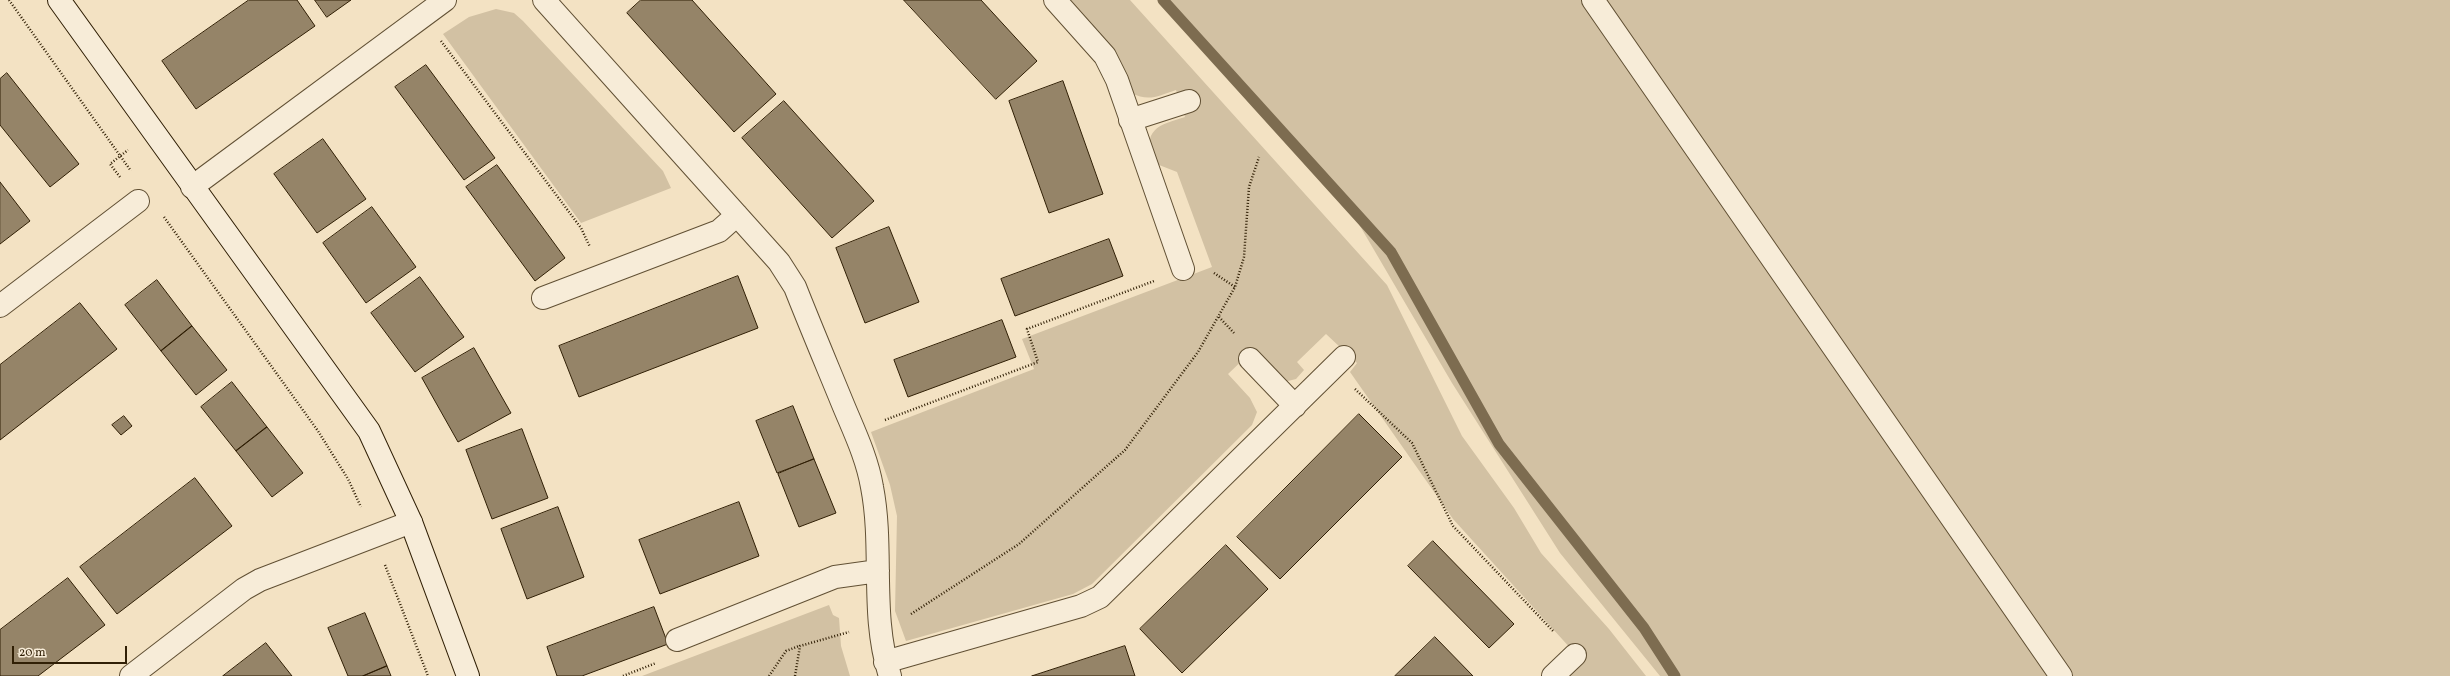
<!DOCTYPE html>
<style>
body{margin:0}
#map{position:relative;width:2450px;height:676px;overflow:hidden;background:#f3e2c3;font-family:Vollkorn,serif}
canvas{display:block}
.scale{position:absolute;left:12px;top:646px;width:115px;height:18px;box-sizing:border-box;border:2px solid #301f05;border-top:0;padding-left:5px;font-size:12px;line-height:14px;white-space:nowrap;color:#301f05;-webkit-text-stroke:3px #f7ecd8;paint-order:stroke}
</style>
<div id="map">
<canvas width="2450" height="676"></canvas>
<div class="scale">20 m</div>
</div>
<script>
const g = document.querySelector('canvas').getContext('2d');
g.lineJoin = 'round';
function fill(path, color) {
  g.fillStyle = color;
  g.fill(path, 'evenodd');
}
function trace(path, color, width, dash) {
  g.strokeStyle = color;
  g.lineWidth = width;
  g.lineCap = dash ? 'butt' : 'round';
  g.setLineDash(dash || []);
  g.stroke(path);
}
fill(new Path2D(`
 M 1063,0 L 1130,0 L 1387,285 L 1462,436 L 1514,508 L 1541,553 L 1609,629 L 1646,676 L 1568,676 L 1582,661 L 1453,519 L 1350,372 L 1357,363 L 1326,334 L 1297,362 L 1304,370 L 1296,379 L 1284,382 L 1249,354 L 1228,374 L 1250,398 L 1257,412 L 1252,425 L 1092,584 L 1073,594 L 906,641 L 895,611 L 897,516 L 890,485 L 871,432 L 1034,369 L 1022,339 L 1212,267 L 1177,172 L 1154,163 C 1141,130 1158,125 1185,117 L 1176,90 C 1158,96 1149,102 1131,93 Z
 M 1157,0 L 2450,0 L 2450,676 L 1660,676 L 1560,553 L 1452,383 L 1343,197 Z
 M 496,9 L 514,13 L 523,21 L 663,171 L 671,188 L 581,223 L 443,34 L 469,17 Z
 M 829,605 L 833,615 L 839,618 L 841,646 L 850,676 L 642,676 Z`), '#d2c1a3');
trace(new Path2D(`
 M 1163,0 L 1391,252 L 1499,444 L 1644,628 L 1675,676`), '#7d6c50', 11);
const building = new Path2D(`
 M 249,0 L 297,0 L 315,26 L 196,109 L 162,61 Z
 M 315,0 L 351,0 L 327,17 Z
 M 641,0 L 692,0 L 776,94 L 734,132 L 627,13 Z
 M 904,0 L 981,0 L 1037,61 L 996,99 Z
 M 426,65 L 495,158 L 464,180 L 395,87 Z
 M 7,73 L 79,164 L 50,187 L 0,125 L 0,79 Z
 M 1063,81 L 1103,194 L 1049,213 L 1009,101 Z
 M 784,101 L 874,201 L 832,238 L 742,138 Z
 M 323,139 L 366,199 L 317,233 L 274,174 Z
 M 497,165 L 565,258 L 535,281 L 466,187 Z
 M 0,182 L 30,221 L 0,244 Z
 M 372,207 L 416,267 L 366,303 L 323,243 Z
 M 889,227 L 919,302 L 865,323 L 836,248 Z
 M 1109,239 L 1123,276 L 1015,316 L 1001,279 Z
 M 738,276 L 758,328 L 579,397 L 559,346 Z
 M 420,277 L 464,337 L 415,372 L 371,313 Z
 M 157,280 L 192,326 L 161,351 L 125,305 Z
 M 80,303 L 117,349 L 0,440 L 0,365 Z
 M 1002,320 L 1016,357 L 908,397 L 894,360 Z
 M 192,326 L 227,370 L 196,395 L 161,351 Z
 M 474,348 L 511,413 L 458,442 L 422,378 Z
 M 232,382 L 267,427 L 236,451 L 201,407 Z
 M 793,406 L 814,459 L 777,473 L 756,421 Z
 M 1359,414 L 1402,457 L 1280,579 L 1237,537 Z
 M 124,416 L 132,426 L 121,435 L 112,425 Z
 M 267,427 L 303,473 L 272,497 L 236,451 Z
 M 522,429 L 548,498 L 492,519 L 466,450 Z
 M 814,459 L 836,513 L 799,527 L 778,474 Z
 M 195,478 L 232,526 L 117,614 L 80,567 Z
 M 739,502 L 759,556 L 660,594 L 639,540 Z
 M 558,507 L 584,577 L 527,599 L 501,529 Z
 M 1433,541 L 1514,624 L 1489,648 L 1408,566 Z
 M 1226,545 L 1268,589 L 1182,673 L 1140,629 Z
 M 68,578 L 105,625 L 38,676 L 0,676 L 0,630 Z
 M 654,607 L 668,644 L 582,676 L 557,676 L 547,647 Z
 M 365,613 L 387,666 L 363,676 L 348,676 L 328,628 Z
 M 1435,637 L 1473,676 L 1395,676 Z
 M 266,643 L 292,676 L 223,676 Z
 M 1125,646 L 1135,676 L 1032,676 Z
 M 387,666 L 391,676 L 363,676 Z`);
fill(building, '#958468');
trace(building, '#301f05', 1);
const lane = new Path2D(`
 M 1593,0 L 2061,676`);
const street = new Path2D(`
 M 544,0 L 779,262 L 795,287 C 810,325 826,363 842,402 C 853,429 867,457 872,487 C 884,549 870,615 890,676
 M 1055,0 L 1105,56 L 1117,80 L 1183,269
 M 1130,120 L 1189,101
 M 192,187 L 445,0
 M 543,298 L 719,231 L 737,215
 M 0,306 L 138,201
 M 1250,359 L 1295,406
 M 677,640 L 835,577 L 878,571
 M 885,662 L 1081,606 L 1100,597 L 1344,357
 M 131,676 L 244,589 L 260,580 L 411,522
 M 1553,676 L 1575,655`);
const secondary = new Path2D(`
 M 59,0 L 369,431 L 411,522 L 468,676`);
trace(lane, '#615034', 24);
trace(street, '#615034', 24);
trace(secondary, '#301f05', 24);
trace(new Path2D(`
 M 9,0 L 131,171
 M 441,41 L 581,228 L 590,247
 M 120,177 L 110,164 L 128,150
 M 164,217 L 318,431 L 348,479 L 361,507
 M 1214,273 L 1235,287
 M 1219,317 L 1234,333
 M 1355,389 L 1412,443 L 1453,526 L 1554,632
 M 885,420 L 1038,362 L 1027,329 L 1154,281
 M 385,565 L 428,676
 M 911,614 L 1019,544 L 1125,450 L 1198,352 L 1235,287 L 1244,257 L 1249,187 L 1259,157
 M 623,676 L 656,663
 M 769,676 L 786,651 L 799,646
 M 795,676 L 800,646 L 849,632`), '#301f05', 2.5, [1, 2]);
trace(lane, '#f7ecd8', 22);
trace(street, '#f7ecd8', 22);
trace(secondary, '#f7ecd8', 22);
</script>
